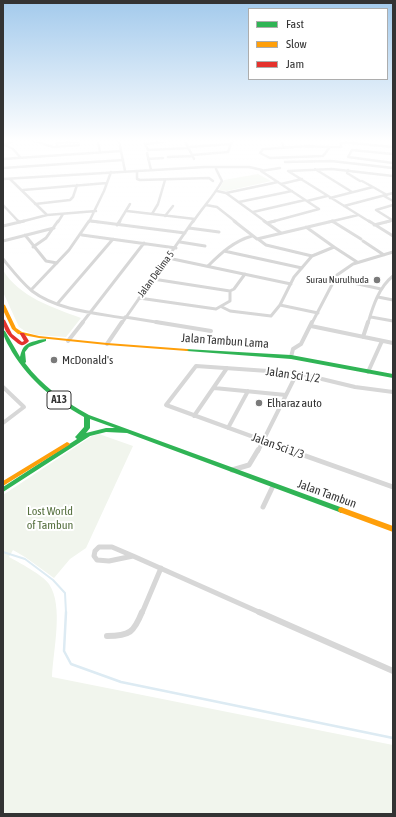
<!DOCTYPE html>
<style>
body{margin:0}
#map{position:relative;width:396px;height:817px;overflow:hidden;background:#fff;font-family:"Asap Condensed",sans-serif}
canvas{display:block}
.frame{position:absolute;inset:0;border:4px solid #333;pointer-events:none}
.legend{position:absolute;left:248px;top:8px;width:140px;height:72px;box-sizing:border-box;background:#fff;border:1px solid #adadad;margin:0;padding:5px 7px;list-style:none;font-size:12px;color:#333}
.legend li{display:flex;align-items:center;gap:8px;height:20px}
.legend b{width:20px;border:1px solid #adadad}
</style>
<div id="map">
<canvas width="396" height="817"></canvas>
<div class="frame"></div>
<ul class="legend">
<li><b style="height:5px;background:#30b455"></b>Fast</li>
<li><b style="height:5px;background:#ff9f0a"></b>Slow</li>
<li><b style="height:5px;background:#e5322d"></b>Jam</li>
</ul>
</div>
<script>
const g = document.querySelector('canvas').getContext('2d');
g.lineJoin = 'round';
function fill(path, color) {
  g.fillStyle = color;
  g.fill(path, 'evenodd');
}
function trace(path, color, width, dash) {
  g.strokeStyle = color;
  g.lineWidth = width;
  g.lineCap = dash ? 'butt' : 'round';
  g.setLineDash(dash || []);
  g.stroke(path);
}
function label(font, color, halo, rows, align = 'center') {
  g.font = font + ' "Asap Condensed",sans-serif';
  g.lineWidth = 4;
  g.setLineDash([]);
  g.textBaseline = 'middle';
  g.strokeStyle = halo;
  g.fillStyle = color;
  for (const [text, x, y, turn = 0] of rows) {
    g.save();
    g.translate(x, y);
    g.rotate((+turn || 0) * Math.PI / 180);
    g.textAlign = isNaN(turn) ? turn : align;
    if (halo) g.strokeText(text, 0, 0);
    g.fillText(text, 0, 0);
    g.restore();
  }
}
fill(new Path2D(`
 M 258,174 L 271,181 L 227,191 L 219,190 L 224,180 Z
 M 3,270 C 19,297 54,308 81,318 L 66,337 L 36,335 L 25,331 L 19,327 L 3,292 Z
 M 99,434 L 133,446 L 86,548 L 70,559 L 54,578 L 25,557 L 13,550 L 9,557 C 18,562 43,575 49,584 C 64,606 53,651 52,677 L 393,745 L 393,814 L 3,814 L 3,495 L 92,436 Z`), '#f1f5ed');
trace(new Path2D(`
 M 3,552 L 25,559 L 53,580 L 65,593 L 66,613`), '#ddebf3', 2);
trace(new Path2D(`
 M 66,612 L 64,651 L 71,664 L 121,682 L 393,738`), '#ddebf3', 2.5);
trace(new Path2D(`
 M 35,141 L 53,147 L 79,145
 M 98,141 L 100,152
 M 119,141 L 125,171
 M 169,141 L 145,144 L 148,150 L 189,148
 M 185,141 L 194,159
 M 282,141 L 283,147
 M 341,142 L 393,147
 M 3,144 L 13,149 L 20,157
 M 4,145 L 11,142
 M 309,146 L 330,147 L 323,156 L 270,158 L 260,153 L 263,149 Z
 M 57,147 L 57,143 L 78,142
 M 188,147 L 231,144
 M 330,147 L 341,147 L 341,141
 M 147,153 L 151,170
 M 393,154 L 352,150 L 348,157 L 393,163
 M 192,155 L 228,152 L 232,141
 M 168,157 L 193,156
 M 3,159 L 121,151
 M 148,159 L 163,158
 M 285,162 L 331,161 L 393,168
 M 3,168 L 123,160
 M 315,169 L 352,192
 M 348,170 L 347,173 L 360,181
 M 137,171 L 137,179 L 140,180 L 209,178 L 213,181
 M 3,179 L 205,167 L 249,167 L 262,170
 M 10,179 L 47,215
 M 281,184 L 302,179
 M 373,187 L 387,195
 M 23,190 L 107,183
 M 217,191 L 226,193 L 266,222
 M 226,193 L 278,182
 M 384,196 L 393,201
 M 330,198 L 373,187 L 362,181
 M 307,201 L 327,196
 M 239,202 L 292,191
 M 35,204 L 70,200 L 73,197 L 77,185
 M 3,205 L 19,222
 M 206,205 L 217,207 L 236,222
 M 344,206 L 393,193
 M 127,211 L 195,219
 M 253,212 L 305,200
 M 152,214 L 158,204 L 165,180
 M 165,216 L 173,206
 M 392,220 L 376,210 L 393,205
 M 91,221 L 98,222
 M 332,221 L 333,222
 M 20,222 L 47,215 L 96,211
 M 58,222 L 63,214
 M 89,222 L 104,191 L 111,172
 M 119,222 L 130,204
 M 193,222 C 202,208 214,196 222,181 L 216,169
 M 271,222 L 319,209 L 261,171 L 280,168
 M 329,222 L 358,215
 M 370,222 L 288,171 L 332,169 L 393,176
 M 386,222 L 393,220`), '#d7d7d7', 2.5);
trace(new Path2D(`
 M 18,221 L 19,222
 M 91,221 L 185,233
 M 234,221 L 257,239 L 333,221
 M 264,221 L 281,233
 M 332,221 L 361,239
 M 369,221 L 393,236
 M 267,223 L 275,221
 M 117,225 L 120,221
 M 374,225 L 390,221
 M 3,226 L 24,221
 M 306,227 L 334,247 L 312,256
 M 189,228 L 219,232
 M 25,235 L 46,261 L 57,263
 M 82,235 L 176,248
 M 258,239 L 266,245 L 312,256
 M 3,241 L 54,228
 M 363,241 L 384,255
 M 180,242 L 205,246
 M 33,247 L 46,238 L 58,221
 M 334,247 L 357,262
 M 224,251 L 302,268
 M 168,258 L 291,284
 M 3,259 C 12,270 21,282 32,291 C 57,310 94,313 124,318
 M 208,266 C 221,253 234,241 252,236
 M 153,279 L 230,291 L 234,289 L 245,274
 M 335,279 L 381,289
 M 31,290 L 69,250 L 89,221
 M 378,297 L 393,300
 M 139,298 L 216,309 L 230,301 L 230,291
 M 58,303 L 113,239
 M 280,305 L 318,313
 M 222,307 L 230,311 L 271,316 L 280,305 L 294,277 L 312,256
 M 125,317 L 162,323
 M 371,317 L 393,321
 M 82,323 L 144,243
 M 122,323 L 193,221
 M 312,323 L 337,275 L 353,264 L 393,252
 M 368,323 C 373,306 379,287 393,276`), '#d7d7d7', 3);
trace(new Path2D(`
 M 156,322 L 211,331
 M 311,326 L 393,343
 M 363,337 L 368,322
 M 68,341 L 83,322
 M 107,344 L 122,322
 M 291,357 L 293,349 L 301,344 L 312,322
 M 368,372 L 382,341
 M 3,387 L 24,407 L 3,423
 M 214,388 L 286,395
 M 194,416 L 227,368
 M 228,428 L 248,391
 M 258,451 L 297,373
 M 292,451 L 166,405 L 196,366 L 297,373 L 355,387 L 393,392`), '#d7d7d7', 4);
trace(new Path2D(`
 M 289,450 L 393,487
 M 232,470 L 249,465 L 258,450
 M 263,507 L 273,486
 M 99,547 L 112,547 L 133,556 L 109,561 L 97,560 L 94,556 L 95,551 Z
 M 133,556 L 261,613
 M 142,613 L 161,568`), '#d7d7d7', 5);
trace(new Path2D(`
 M 259,612 L 393,671
 M 107,636 C 130,636 134,632 142,612`), '#d7d7d7', 6);
fill(new Path2D(`
 M 3,330 L 5,331 L 20,357 C 21,353 22,348 26,345 C 29,342 42,339 46,339 L 46,341 L 29,347 L 25,352 L 26,362 L 25,363 C 42,386 64,401 89,415 L 343,508 L 344,510 L 343,512 L 341,513 L 339,512 L 127,433 L 106,432 L 90,436 L 3,492 L 3,487 L 77,439 L 75,437 L 76,436 L 84,427 L 84,417 C 54,400 31,382 12,352 C 8,344 3,338 3,330 ZM 90,419 L 115,428 L 106,428 L 86,433 L 90,428 Z
 M 185,349 L 291,355 L 393,374 L 393,378 L 291,359 L 187,351 L 185,350 Z`), '#30b455');
fill(new Path2D(`
 M 3,304 L 5,305 L 16,328 L 22,332 L 39,336 L 107,343 L 187,349 L 189,350 L 187,351 L 107,345 L 39,338 L 18,334 L 12,329 L 3,310 Z
 M 67,442 L 69,443 L 70,444 L 69,445 L 3,486 L 3,481 Z
 M 341,507 L 393,526 L 393,532 L 339,512 L 338,510 L 339,508 Z`), '#ff9f0a');
fill(new Path2D(`
 M 3,319 L 5,320 L 12,334 L 22,342 L 24,341 L 20,334 L 20,333 L 24,333 L 29,341 C 27,343 24,346 21,345 C 20,345 16,342 15,341 C 7,335 3,329 3,319 Z`), '#e5322d');
const sky = g.createLinearGradient(0, 0, 0, 256);
sky.addColorStop(0, '#a3caec');
sky.addColorStop(0.55, '#fff');
sky.addColorStop(1, '#ffffff00');
g.fillStyle = sky;
g.fillRect(0, 0, 396, 256);
for (const [x, y, r, color] of [
 [377,280,4,"#7a7a7a"],
 [54,360,4,"#7a7a7a"],
 [259,403,4,"#7a7a7a"]
]) {
  const dot = new Path2D();
  dot.arc(x, y, r, 0, 2 * Math.PI);
  g.fillStyle = color;
  g.fill(dot);
  trace(dot, '#fff', 1.5);
}
label('10px', '#333', '#fff', [
 ["Jalan Delima 5",156,274,-54]
]);
label('10px', '#333', '#fff', [
 ["Surau Nurulhuda",369,280]
], 'right');
for (const [x, y, w] of [
 [59,400,24]
]) {
  const box = new Path2D();
  box.roundRect(x - w / 2, y - 9, w, 18, 3);
  g.fillStyle = '#fff';
  g.fill(box);
  trace(box, '#333', 1);
}
label('bold 11px', '#333', null, [
 ["A13",59,400]
]);
label('12px', '#333', '#fff', [
 ["Jalan Tambun Lama",225,341,4],
 ["Jalan Sci 1/2",293,375,8],
 ["Jalan Sci 1/3",278,446,20],
 ["Jalan Tambun",327,494,20]
]);
label('12px', '#333', '#fff', [
 ["McDonald's",62,360],
 ["Elharaz auto",267,403]
], 'left');
label('12px', '#56703f', '#fff', [
 ["Lost World",50,511],
 ["of Tambun",50,525]
]);
</script>
